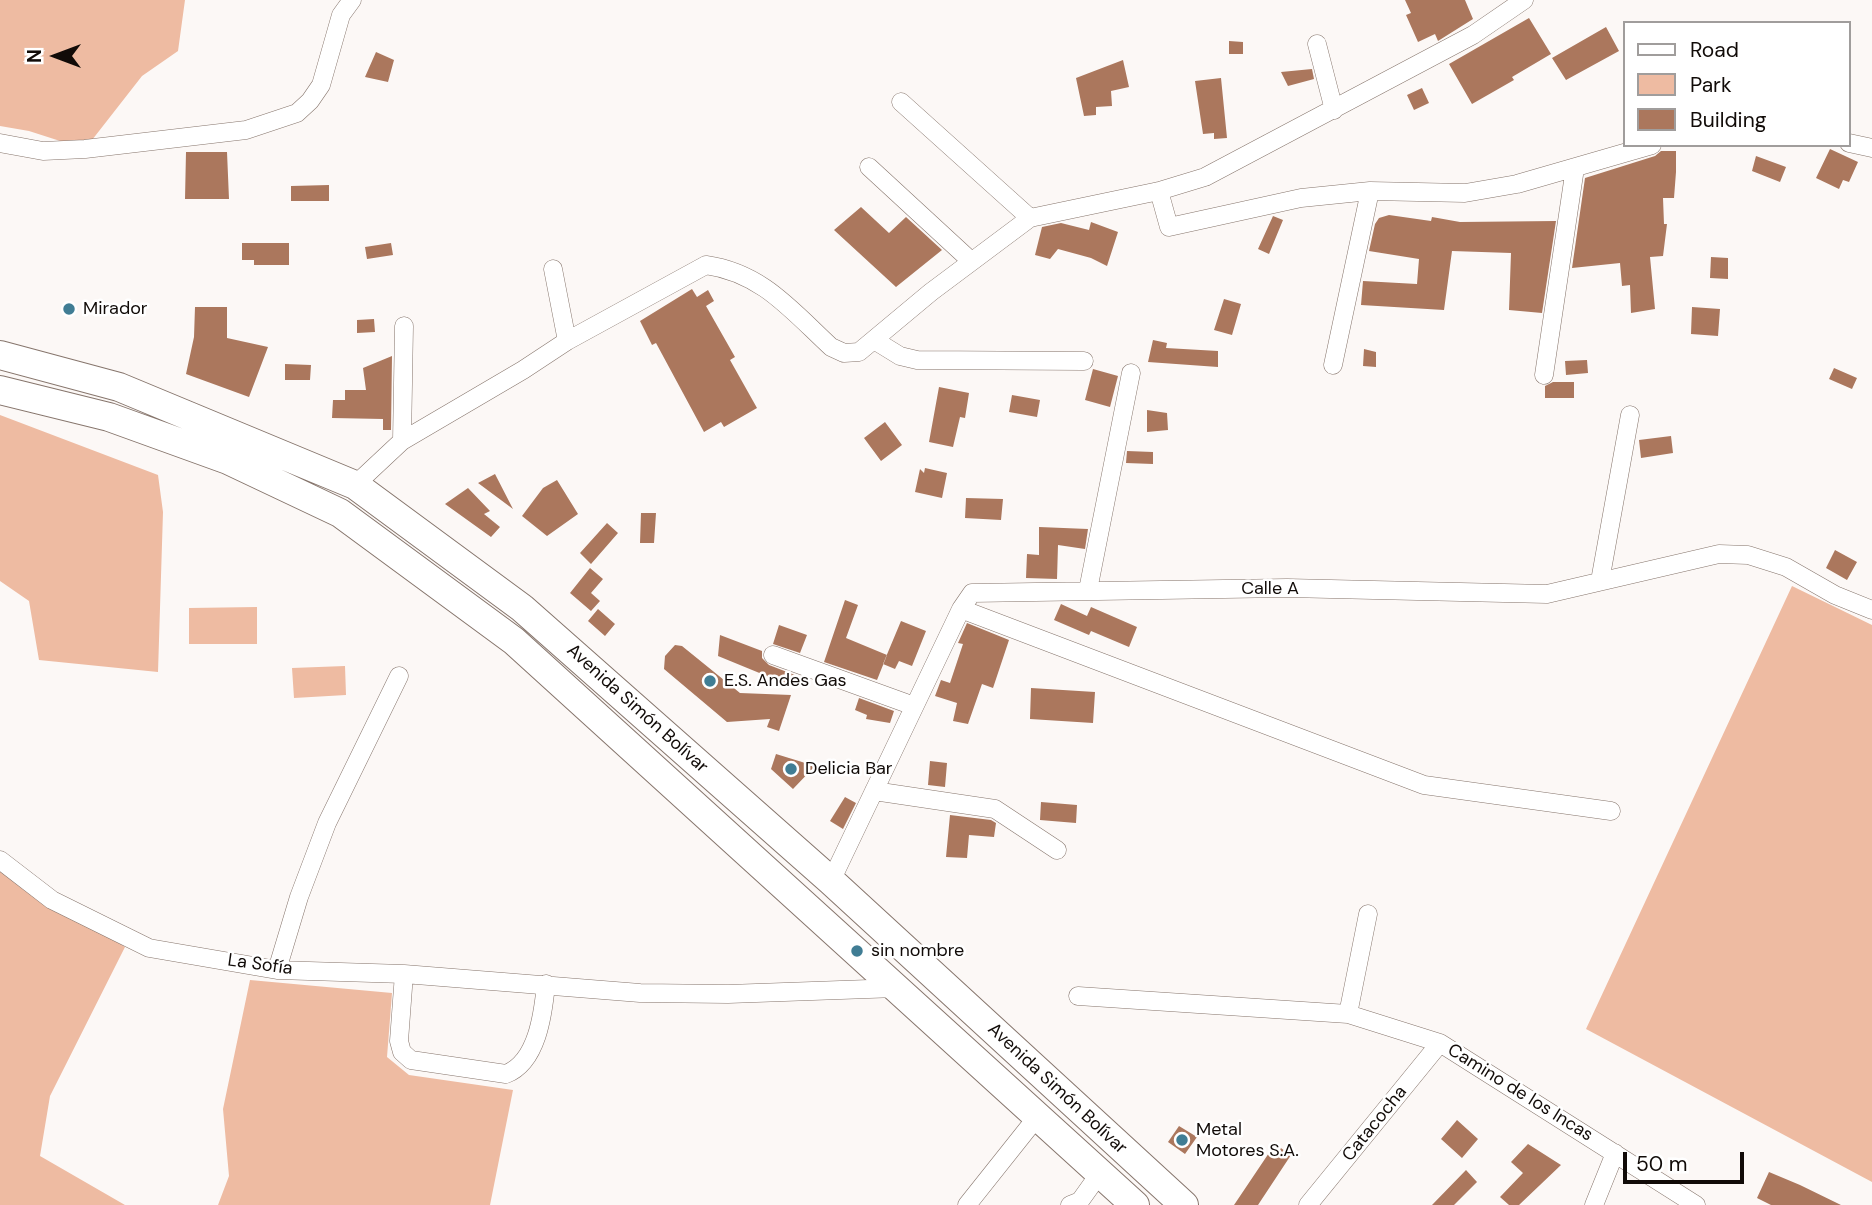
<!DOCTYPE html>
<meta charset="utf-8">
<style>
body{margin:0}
#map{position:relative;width:1872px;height:1205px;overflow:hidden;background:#fcf8f6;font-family:"DM Sans",sans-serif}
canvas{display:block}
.legend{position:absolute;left:1623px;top:21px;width:228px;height:126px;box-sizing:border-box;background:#fff;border:2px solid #a09d9c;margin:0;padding:9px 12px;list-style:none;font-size:21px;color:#110b08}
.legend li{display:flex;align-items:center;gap:14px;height:35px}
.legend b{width:35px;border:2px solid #a09d9c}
.north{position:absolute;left:21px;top:21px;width:70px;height:70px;-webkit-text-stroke:5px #fff;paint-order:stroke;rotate:270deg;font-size:19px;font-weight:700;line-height:28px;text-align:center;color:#110b08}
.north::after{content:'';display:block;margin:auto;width:24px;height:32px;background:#110b08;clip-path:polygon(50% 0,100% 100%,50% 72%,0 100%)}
.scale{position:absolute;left:1623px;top:1152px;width:121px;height:32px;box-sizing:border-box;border:4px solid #110b08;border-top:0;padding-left:9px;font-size:21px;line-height:24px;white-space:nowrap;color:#110b08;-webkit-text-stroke:5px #fff;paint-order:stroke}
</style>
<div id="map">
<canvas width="1872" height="1205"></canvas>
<ul class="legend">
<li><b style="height:9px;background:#fff"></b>Road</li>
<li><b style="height:19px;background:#eebba2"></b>Park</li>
<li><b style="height:19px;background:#ab775d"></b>Building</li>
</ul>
<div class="north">N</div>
<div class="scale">50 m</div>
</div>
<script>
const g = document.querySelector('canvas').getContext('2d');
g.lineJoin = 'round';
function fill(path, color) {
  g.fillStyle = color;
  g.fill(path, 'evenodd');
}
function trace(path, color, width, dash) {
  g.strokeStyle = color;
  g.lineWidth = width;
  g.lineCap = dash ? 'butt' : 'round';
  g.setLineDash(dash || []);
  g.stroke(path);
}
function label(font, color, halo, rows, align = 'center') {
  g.font = font + ' "DM Sans",sans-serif';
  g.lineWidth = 5;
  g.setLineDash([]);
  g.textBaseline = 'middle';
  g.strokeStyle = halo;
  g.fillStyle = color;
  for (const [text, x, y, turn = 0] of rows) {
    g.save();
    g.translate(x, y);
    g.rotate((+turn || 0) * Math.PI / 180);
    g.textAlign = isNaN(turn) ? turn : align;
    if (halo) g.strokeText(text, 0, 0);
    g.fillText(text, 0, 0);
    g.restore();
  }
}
fill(new Path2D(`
 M 0,0 L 185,0 L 178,51 L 142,76 L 85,149 L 29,131 L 0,126 Z
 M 0,415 L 158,475 L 163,512 L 158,672 L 39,660 L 29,601 L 0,581 Z
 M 1792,586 L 1872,625 L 1872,1182 L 1586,1029 Z
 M 257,607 L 257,644 L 189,644 L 189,608 Z
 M 345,666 L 346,695 L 294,698 L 292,668 Z
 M 0,858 L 125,947 L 50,1096 L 40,1156 L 125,1205 L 0,1205 Z
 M 250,980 L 392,993 L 387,1057 L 409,1075 L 513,1090 L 490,1205 L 218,1205 L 229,1176 L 223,1109 Z`), '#eebba2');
fill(new Path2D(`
 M 1405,0 L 1465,0 L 1473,19 L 1438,41 L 1435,34 L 1418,42 L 1406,15 L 1411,13 Z
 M 1529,18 L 1551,54 L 1512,77 L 1514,80 L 1472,104 L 1449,64 Z
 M 1606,27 L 1619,51 L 1566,80 L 1552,58 Z
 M 1229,41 L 1243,42 L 1243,54 L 1229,54 Z
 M 376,52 L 394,60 L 388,82 L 365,77 Z
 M 1123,60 L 1129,87 L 1111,91 L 1112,106 L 1096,107 L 1096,115 L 1084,116 L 1076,78 Z
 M 1312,69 L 1314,79 L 1288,86 L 1281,72 Z
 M 1221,78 L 1227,138 L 1214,139 L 1214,133 L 1203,134 L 1195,81 Z
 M 1422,88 L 1429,103 L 1414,110 L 1407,95 Z
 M 1830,149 L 1858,162 L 1849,182 L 1843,180 L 1839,189 L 1816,178 Z
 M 1661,151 L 1676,151 L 1676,172 L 1674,198 L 1663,198 L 1664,224 L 1667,224 L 1663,256 L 1650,257 L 1655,309 L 1631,313 L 1630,285 L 1622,286 L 1620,263 L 1572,268 L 1585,178 L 1655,156 Z
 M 186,152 L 227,152 L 229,199 L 185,199 Z
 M 1756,156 L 1786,167 L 1780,182 L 1752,171 Z
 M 329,185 L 329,201 L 291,201 L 291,186 Z
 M 861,207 L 889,233 L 906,217 L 942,250 L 896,287 L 834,230 Z
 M 1389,215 L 1431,221 L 1432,217 L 1460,222 L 1556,221 L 1542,313 L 1509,310 L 1511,253 L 1452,251 L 1444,310 L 1361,305 L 1363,281 L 1417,284 L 1419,259 L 1369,251 L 1375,224 L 1379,218 Z
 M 1273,216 L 1283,220 L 1269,254 L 1258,249 Z
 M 1091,222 L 1118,232 L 1107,266 L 1091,258 L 1058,249 L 1050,259 L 1035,255 L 1042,227 L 1061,223 L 1089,230 Z
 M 242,243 L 289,243 L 289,265 L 254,265 L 254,260 L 242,260 Z
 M 391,243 L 393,255 L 367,259 L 365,247 Z
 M 1711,257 L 1728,258 L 1728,279 L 1710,278 Z
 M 692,289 L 697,297 L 708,290 L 714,301 L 706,306 L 735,357 L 730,360 L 757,408 L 724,427 L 721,422 L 704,432 L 656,343 L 652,345 L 640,321 Z
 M 1224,299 L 1241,304 L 1232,335 L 1214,330 Z
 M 195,307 L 227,307 L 227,338 L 268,347 L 249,397 L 186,374 L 194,337 Z
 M 1692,307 L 1720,309 L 1718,336 L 1691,334 Z
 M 374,319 L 375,332 L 357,333 L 357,320 Z
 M 1153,340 L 1167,343 L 1166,348 L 1218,351 L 1218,367 L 1148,362 Z
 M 1364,349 L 1376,352 L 1376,367 L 1363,366 Z
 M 392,356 L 391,430 L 383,430 L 383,419 L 332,418 L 333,400 L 345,400 L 345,390 L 366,390 L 363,368 Z
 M 1587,360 L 1588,373 L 1566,375 L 1565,361 Z
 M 285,364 L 311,365 L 310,380 L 285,380 Z
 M 1834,368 L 1857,378 L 1852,389 L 1829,379 Z
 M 1093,369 L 1118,376 L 1110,407 L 1085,400 Z
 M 1553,382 L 1574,382 L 1574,398 L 1545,398 L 1545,386 Z
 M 939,387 L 969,393 L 965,418 L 960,417 L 953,447 L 929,442 Z
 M 1012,395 L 1040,400 L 1037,417 L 1009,412 Z
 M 1147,410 L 1167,413 L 1168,430 L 1147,432 Z
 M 885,422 L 902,445 L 881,461 L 864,438 Z
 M 1671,436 L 1673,453 L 1641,458 L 1639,440 Z
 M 1127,451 L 1153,452 L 1153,464 L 1126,463 Z
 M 925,468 L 947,473 L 942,498 L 915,492 L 920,469 L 924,473 Z
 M 495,474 L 513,509 L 478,483 Z
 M 557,480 L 578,514 L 547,536 L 522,516 L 543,488 Z
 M 468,488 L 490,511 L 484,514 L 500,527 L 491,537 L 445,504 Z
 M 966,498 L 1003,499 L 1001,520 L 965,518 Z
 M 641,513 L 656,513 L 654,543 L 640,543 Z
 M 607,523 L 618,533 L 591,564 L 580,553 Z
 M 1039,527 L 1088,529 L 1085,549 L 1058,545 L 1057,579 L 1026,578 L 1027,554 L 1039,555 Z
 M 1835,550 L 1857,562 L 1847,580 L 1826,568 Z
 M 590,568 L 603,579 L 591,593 L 600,601 L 591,611 L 570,593 Z
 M 845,600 L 858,605 L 846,638 L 887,655 L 877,680 L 824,662 Z
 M 1061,604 L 1087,616 L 1091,607 L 1137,627 L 1129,647 L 1091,631 L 1089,635 L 1054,620 Z
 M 598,609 L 615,624 L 605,636 L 588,621 Z
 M 901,621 L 926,631 L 912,666 L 899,661 L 895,669 L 883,664 Z
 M 967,623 L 1009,640 L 993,688 L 982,684 L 968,724 L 953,721 L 957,703 L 935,696 L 941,680 L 950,683 L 963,644 L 958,643 Z
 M 779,625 L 807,635 L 800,653 L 773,644 Z
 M 720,635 L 762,651 L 762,658 L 769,665 L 800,677 L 796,688 L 718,656 Z
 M 675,645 L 682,646 L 740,693 L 791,695 L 779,731 L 767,727 L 770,719 L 727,722 L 664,669 L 665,656 Z
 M 1031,688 L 1095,692 L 1093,723 L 1030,719 Z
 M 859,698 L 894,711 L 890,723 L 866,719 L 867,715 L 855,710 Z
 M 776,754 L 815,766 L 793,789 L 771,769 Z
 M 930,761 L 947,763 L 945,787 L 928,785 Z
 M 845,797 L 856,803 L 843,829 L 830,821 Z
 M 1041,802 L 1077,805 L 1076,823 L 1040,820 Z
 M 950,815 L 991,820 L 996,823 L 994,837 L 969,835 L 967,858 L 946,857 Z
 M 1457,1120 L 1478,1139 L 1462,1158 L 1441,1139 Z
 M 1179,1126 L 1197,1137 L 1185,1154 L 1168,1142 Z
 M 1275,1144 L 1291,1155 L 1258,1205 L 1234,1205 Z
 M 1528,1144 L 1561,1165 L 1519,1205 L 1509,1205 L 1500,1197 L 1523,1173 L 1511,1162 Z
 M 1466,1170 L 1477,1182 L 1454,1205 L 1432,1205 Z
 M 1769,1172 L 1800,1185 L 1841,1205 L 1771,1205 L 1757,1198 Z`), '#ab775d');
const minor = new Path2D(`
 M 1317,44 L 1334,110
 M 901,102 L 1030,218
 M 0,143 L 43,151 L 85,149 L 246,130 L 297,113 L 310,101 L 321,85 L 341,15 L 352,0
 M 1849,143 L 1872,148
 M 869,167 L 971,261
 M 1159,191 L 1169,227 L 1301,198 L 1370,191 L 1465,193 L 1517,184 L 1652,145
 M 553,269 L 567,341
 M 874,340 L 900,356 L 917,360 L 1084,361
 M 1333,365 L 1370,191
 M 1544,375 L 1575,168
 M 402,441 L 404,326
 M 355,485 L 402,441 L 523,370 L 567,341 L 706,265 C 762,273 791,310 831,347 L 844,353 L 859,352 L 931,292 L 1030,218 L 1159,191 L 1205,177 L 1473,35 L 1524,0
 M 1600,581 L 1630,415
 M 1088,590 L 1131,373
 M 961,609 L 1424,785 L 1611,811
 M 773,655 L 914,706
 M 874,791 L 995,809 L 1057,850
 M 0,860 L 52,900 L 149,948 L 277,970 L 404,974 L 640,993 L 728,994 L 897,988
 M 831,881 L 961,609 L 972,593 L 1287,588 L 1547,594 L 1719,554 L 1748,555 L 1786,567 L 1835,595 L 1872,610
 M 277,970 L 299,897 L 327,823 L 399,676
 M 404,974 L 399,1041 L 402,1052 L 411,1060 L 506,1074 C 537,1062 543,1015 546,984
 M 1078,996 L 1348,1014 L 1440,1043 L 1696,1205
 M 1348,1014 L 1368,914
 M 967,1205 L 1037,1117
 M 1070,1205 L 1080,1201 L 1100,1173
 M 1308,1205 L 1440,1043
 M 1594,1205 L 1615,1153`);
const trunk = new Path2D(`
 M 0,355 L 119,387 L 355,485 L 522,608 L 831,881 L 1184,1205
 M 0,390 L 109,417 L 228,460 L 340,513 L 514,641 L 1135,1205`);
trace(minor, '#86756c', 19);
trace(trunk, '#86756c', 30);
trace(minor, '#fff', 18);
trace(trunk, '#fff', 28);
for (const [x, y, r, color] of [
 [69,309,7,"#407d94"],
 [710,681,7,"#407d94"],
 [791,769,7,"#407d94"],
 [857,951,7,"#407d94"],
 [1182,1140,7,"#407d94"]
]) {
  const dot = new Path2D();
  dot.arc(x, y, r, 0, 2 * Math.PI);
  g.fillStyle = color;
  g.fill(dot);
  trace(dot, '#fff', 2.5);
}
label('18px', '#110b08', '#fff', [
 ["Mirador",83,309],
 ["E.S. Andes Gas",724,681],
 ["Delicia Bar",805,769],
 ["sin nombre",871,951],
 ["Metal",1196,1130],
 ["Motores S.A.",1196,1151]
], 'left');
label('18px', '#110b08', '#fff', [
 ["Calle A",1270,589],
 ["Avenida Simón Bolívar",637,709,42],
 ["La Sofía",260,965,8],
 ["Avenida Simón Bolívar",1057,1089,43],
 ["Camino de los Incas",1520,1093,32],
 ["Catacocha",1375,1124,-51]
]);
</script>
